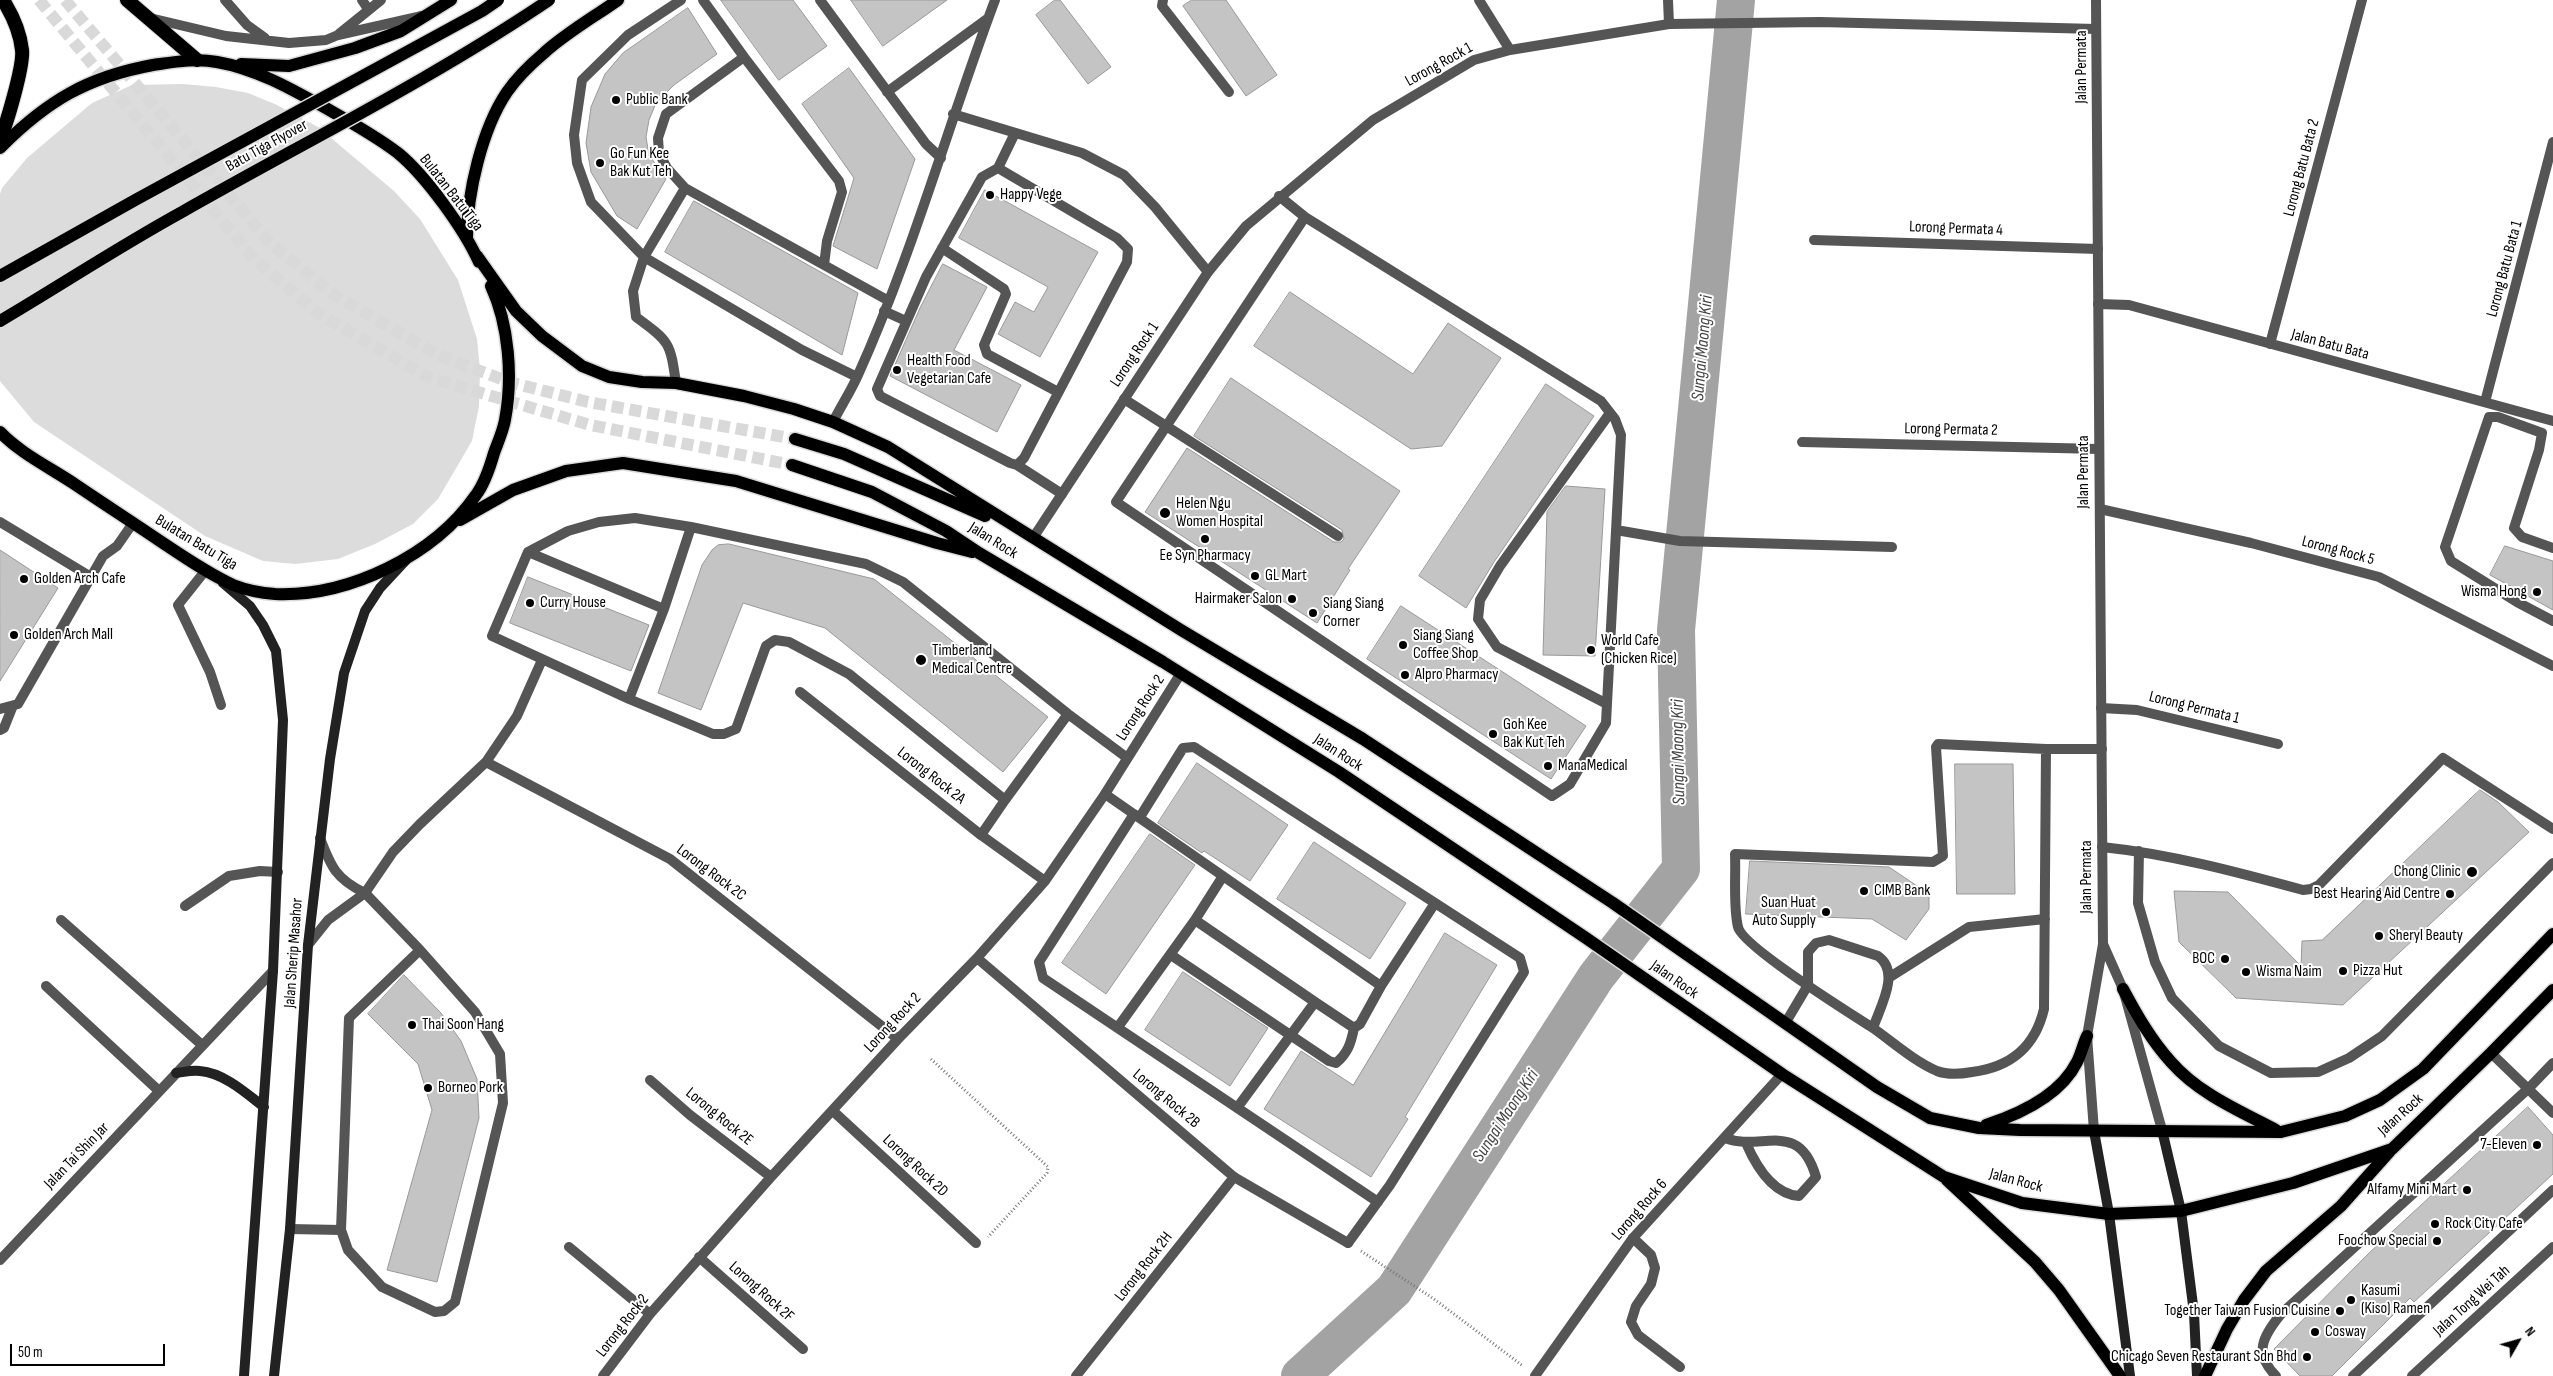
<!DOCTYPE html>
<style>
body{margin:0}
#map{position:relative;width:2553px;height:1376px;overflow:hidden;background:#fff;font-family:"Sofia Sans Condensed",sans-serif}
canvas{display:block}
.north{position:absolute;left:2493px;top:1316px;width:50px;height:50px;-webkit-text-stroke:4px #fff;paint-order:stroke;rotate:52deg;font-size:14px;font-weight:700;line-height:20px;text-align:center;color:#000}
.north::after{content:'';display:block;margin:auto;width:18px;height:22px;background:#000;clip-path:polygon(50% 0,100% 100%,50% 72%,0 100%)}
.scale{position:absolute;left:10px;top:1344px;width:155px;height:22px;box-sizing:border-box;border:2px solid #000;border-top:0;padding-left:6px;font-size:15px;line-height:18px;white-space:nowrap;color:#000;-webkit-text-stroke:4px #fff;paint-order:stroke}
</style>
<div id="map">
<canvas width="2553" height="1376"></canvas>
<div class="north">N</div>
<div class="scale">50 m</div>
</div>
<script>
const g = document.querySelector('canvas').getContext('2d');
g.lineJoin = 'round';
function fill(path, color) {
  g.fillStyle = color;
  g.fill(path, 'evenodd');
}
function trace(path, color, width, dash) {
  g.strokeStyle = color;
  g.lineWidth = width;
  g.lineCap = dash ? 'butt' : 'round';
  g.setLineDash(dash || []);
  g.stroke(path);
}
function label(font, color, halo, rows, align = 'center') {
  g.font = font + ' "Sofia Sans Condensed",sans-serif';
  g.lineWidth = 4;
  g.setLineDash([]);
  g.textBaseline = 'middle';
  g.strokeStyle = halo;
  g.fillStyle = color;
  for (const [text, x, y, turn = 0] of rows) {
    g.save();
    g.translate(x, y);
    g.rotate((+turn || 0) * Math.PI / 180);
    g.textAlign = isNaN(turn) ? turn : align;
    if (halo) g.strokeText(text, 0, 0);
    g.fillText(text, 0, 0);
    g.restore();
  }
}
fill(new Path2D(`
 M 183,84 L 216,87 L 248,93 L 277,105 L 318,127 L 394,191 L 420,219 L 458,280 L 477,339 L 480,370 L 479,406 L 472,441 L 438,499 L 413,524 L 375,544 L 338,559 L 295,564 L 263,561 L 205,536 L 34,422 L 0,381 L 0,194 L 2,188 L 27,158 L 92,103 L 132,85 Z`), '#dcdcdc');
trace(new Path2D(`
 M 1300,1376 L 1394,1290 L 1596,977 L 1681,869 L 1676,630 L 1736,0`), '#a3a3a3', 38);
const building = new Path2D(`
 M 721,0 L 793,0 L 827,46 L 779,80 Z
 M 851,0 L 947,0 L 883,46 Z
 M 1055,0 L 1060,0 L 1111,67 L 1088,84 L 1036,15 Z
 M 1192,0 L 1226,0 L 1277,75 L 1246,96 L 1183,6 Z
 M 688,8 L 717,54 L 674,85 L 656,103 L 649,120 L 646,137 L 649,155 L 666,179 L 637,229 L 617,216 L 591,172 L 586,143 L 591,107 L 605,74 L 623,53 Z
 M 849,68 L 915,159 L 877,269 L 833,246 L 854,178 L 802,104 Z
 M 985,190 L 1098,252 L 1040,357 L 998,334 L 1015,302 L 1034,312 L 1048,287 L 959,238 Z
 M 694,201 L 858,293 L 842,355 L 665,252 Z
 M 943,264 L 987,287 L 954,350 L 1021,385 L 997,432 L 890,376 L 920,308 Z
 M 1290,292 L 1413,374 L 1448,323 L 1501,358 L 1442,446 L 1411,449 L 1254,346 Z
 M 1231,378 L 1400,491 L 1348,569 L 1350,570 L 1317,623 L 1145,512 L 1187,448 L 1334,542 L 1341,542 L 1344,539 L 1342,530 L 1194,436 Z
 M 1546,384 L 1594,416 L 1494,562 L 1466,608 L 1419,576 Z
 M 1566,486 L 1605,489 L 1595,656 L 1543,655 L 1547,512 Z
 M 729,544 L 874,579 L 1048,717 L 1003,772 L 825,628 L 743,603 L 701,710 L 658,693 L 702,565 L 712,550 L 718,545 Z
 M 2505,546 L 2553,561 L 2553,610 L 2490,575 Z
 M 0,550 L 58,588 L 0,681 Z
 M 528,577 L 649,625 L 631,671 L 510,623 Z
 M 1401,606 L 1586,726 L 1551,779 L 1367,659 Z
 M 1197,763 L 1288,825 L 1250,881 L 1204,851 L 1202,853 L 1158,823 Z
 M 1955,764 L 2013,764 L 2015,894 L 1957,894 Z
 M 2480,790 L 2498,802 L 2529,832 L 2343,1005 L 2236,998 L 2179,942 L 2174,891 L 2228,892 L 2301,966 L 2302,941 L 2322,940 Z
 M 1150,834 L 1195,865 L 1106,994 L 1062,963 Z
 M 1314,842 L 1406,903 L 1370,959 L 1277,899 Z
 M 1750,861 L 1889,867 L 1929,894 L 1929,909 L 1906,940 L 1872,919 L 1746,914 Z
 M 1445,933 L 1497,965 L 1405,1117 L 1408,1119 L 1371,1177 L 1264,1109 L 1301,1051 L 1353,1085 Z
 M 1183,972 L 1268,1028 L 1230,1086 L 1145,1030 Z
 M 404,975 L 441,1013 L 461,1041 L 477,1079 L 479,1118 L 437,1282 L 387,1270 L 432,1110 L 418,1064 L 368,1014 Z
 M 2528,1107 L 2553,1135 L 2553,1174 L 2414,1302 L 2410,1298 L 2332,1376 L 2300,1376 L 2274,1349 L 2369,1253 Z`);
fill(building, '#c4c4c4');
trace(building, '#999', 1);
trace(new Path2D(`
 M 39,0 L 254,259 L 318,313 L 427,377 L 590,425 L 792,465
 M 65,0 L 269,242 L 331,293 L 436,354 L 509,382 L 588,402 L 795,439`), '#d9d9d9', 12, [12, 6]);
const primary = new Path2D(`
 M 241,64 L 289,66 L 355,48 L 401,31 L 451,0
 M 0,148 C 47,101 87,77 153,65 C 174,62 195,58 217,62 C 258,69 295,91 331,111 C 354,124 377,137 398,153 C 426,176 464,229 479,262
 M 467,238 C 467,193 482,129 507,92 C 516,79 531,64 544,53 C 566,33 594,17 618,0
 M 477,256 L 516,311 L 542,336 L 582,366 L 609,377 L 642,382 L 676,383 L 744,396 L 794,409 L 833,422 L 888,447 L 1181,630 L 1363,739 L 1613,903 L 1877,1087 L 1930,1118 L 1979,1128 L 2020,1130 L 2281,1132 L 2345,1116 L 2380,1100 L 2423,1069 L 2553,934
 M 0,432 C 21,454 51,468 76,485 C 104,504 132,522 160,541 C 184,557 207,573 233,585 C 246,590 261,593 275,594 C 348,597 434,556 476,495 C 485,483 490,467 494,453 C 498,442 503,431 505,420 C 513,377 509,325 491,286
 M 795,439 L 844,454 L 985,516
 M 792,465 L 872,492 L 946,531 L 979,553 L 1163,662 L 1339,772 L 1586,938 L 1782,1074 L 1944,1177 L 2022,1203 L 2109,1214 L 2181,1211 L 2293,1183 L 2392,1149 L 2491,1053 L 2553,990
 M 460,520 L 513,490 L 566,471 L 623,463 L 736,481 L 937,543 L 972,552
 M 2123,989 C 2137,1015 2151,1040 2171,1062 C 2199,1094 2240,1111 2276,1130
 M 1986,1125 C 2020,1114 2060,1096 2077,1062 C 2081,1054 2083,1045 2087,1036
 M 1947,1180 L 2035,1262 L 2059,1290 L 2120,1376
 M 2205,1376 L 2227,1329 L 2244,1300 L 2266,1271 L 2341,1206 L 2390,1151`);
const trunk = new Path2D(`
 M 127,0 L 197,60
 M 0,139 C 7,123 24,65 22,50 C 20,31 13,16 3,0`);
trace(primary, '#dbdbdb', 15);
trace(trunk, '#dbdbdb', 16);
trace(new Path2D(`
 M 931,1059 L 1048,1167 L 1047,1173 L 988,1237
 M 1361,1251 L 1434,1299 L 1523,1366`), '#777', 3, [1, 2.5]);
trace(new Path2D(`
 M 362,0 L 368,9
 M 681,0 L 628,35 L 582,80 L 574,135 L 577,163 L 591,202 L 644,257 L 802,350 L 857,377
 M 703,0 L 744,57 L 839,181 L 842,192 L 827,241 L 824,265
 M 820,0 L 926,144 L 941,158
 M 1163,0 L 1162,6 L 1229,92
 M 1668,0 L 1669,24
 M 744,57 L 666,114 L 658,138 L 659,153 L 667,168 L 685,188 L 889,301
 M 887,92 L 987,19
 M 953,114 L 1082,153 L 1124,175 L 1155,207 L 1208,272
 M 1015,133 L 998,168 L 982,177 L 926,277 L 877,389 L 880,396 L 1010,463 L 1017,465 L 1062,494
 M 998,168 L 1117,238 L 1128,249 L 1127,262 L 1024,458 L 1017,465
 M 1279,196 L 1305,217 L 1601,401 L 1615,419 L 1621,435 L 1606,723 L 1570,784 L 1552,796 L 1116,502 L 1305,217
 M 942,248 L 1004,289 L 1006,294 L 984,345 L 987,354 L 1058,392
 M 884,311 L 906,321
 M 676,383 C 670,342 670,342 636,317 L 633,291 L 644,257 L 685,188
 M 1124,399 L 1338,536
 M 833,422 C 841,406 851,391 858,375 C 913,253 948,125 995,0
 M 0,522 L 91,577
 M 1616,530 L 1680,541 L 1892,547
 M 2553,548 L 2522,537 L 2514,528 L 2539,450 L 2542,433 L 2498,417 L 2489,417 L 2445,547 L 2451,561 L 2517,602 L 2553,621
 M 528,552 L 664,609
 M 205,571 L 178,605 L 210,672 L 221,705
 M 629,699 L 492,636 L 528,552 L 568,531 L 599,522 L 635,518 L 691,527
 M 1607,704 L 1497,647 L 1478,619 L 1480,600 L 1500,566 L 1610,413
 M 0,709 L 18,704 L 103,556 L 117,546 L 133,523
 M 0,730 L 4,728 L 12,708
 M 1105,794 L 1381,986 L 1435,903
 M 1005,800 L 1068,714
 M 1134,814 L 1039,962 L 1043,978 L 1378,1202
 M 1140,817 L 1183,748 L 1194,747 L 1520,958 L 1524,972 L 1390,1185 L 1348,1243
 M 981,835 L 1005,800 L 849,674 L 789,642 L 775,640 L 766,646 L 736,729 L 724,734 L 713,734 L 629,699 L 664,609 L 691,527 L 866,564 L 903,582 L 1068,714 L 1126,757
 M 365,893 L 420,950
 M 185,906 L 229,876 L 260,871 L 278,872
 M 1195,920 L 1315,1002
 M 420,950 L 475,1012 L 500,1054 L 503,1103 L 455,1302 L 444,1311 L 435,1312 L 382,1287 L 348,1250 L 341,1230 L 349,1018 Z
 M 1171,955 L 1329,1061 L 1336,1063 C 1348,1053 1351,1043 1354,1028
 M 1890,977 L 1969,927 L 2045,919
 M 1786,1022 L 1808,985 L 1808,952 L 1816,943 L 1829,940 L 1878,956 C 1901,972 1880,1007 1873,1028 C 1851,1014 1742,946 1738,927 C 1733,906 1736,876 1735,854 L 1933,862 L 1943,856 L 1936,747 L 1938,744 L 2046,749 L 2102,749
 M 1118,1027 L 1195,920 L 1223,876
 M 1873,1028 C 1894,1043 1914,1061 1937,1071 C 1947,1075 1961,1074 1972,1072 C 2011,1067 2035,1047 2044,1009 L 2046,749
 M 2491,1053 L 2553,1113
 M 1237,1108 L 1315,1002 L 1354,1028 L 1360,1024 L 1381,986
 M 1725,1138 C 1761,1152 1799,1118 1816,1177 L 1799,1196 C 1772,1194 1756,1166 1746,1143
 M 290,1229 L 341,1230
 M 1633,1238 L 1651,1255 L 1655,1268 L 1651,1284 L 1636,1306 L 1631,1322 L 1638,1335 L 1680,1367
 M 1076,1376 L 1234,1177
 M 2276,1376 C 2253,1353 2263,1336 2281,1314 L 2529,1088 L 2553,1063
 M 2353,1376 L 2553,1190`), '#555', 10);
trace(new Path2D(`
 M 225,0 L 247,25 L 265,38
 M 1479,0 L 1510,50
 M 150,18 L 226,36 L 289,43 L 326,40 L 338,35 L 422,16
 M 339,34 L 381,0
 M 1814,240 L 2098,249
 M 2098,304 L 2129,305 L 2553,421
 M 2270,344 L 2362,0
 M 2485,402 L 2553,142
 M 1802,442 L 2099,449
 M 2100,509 L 2251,543 L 2379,577 L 2553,666
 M 1033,538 L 1208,272 L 1246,226 L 1373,120 L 1474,60 L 1510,50 L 1669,24 L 1820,22 L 2096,29
 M 800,692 L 981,835 L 1045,881
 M 2101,708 L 2137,710 L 2278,744
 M 486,762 L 670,859 L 898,1039
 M 320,838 C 331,867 336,879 365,893
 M 2102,847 C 2170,854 2237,872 2303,890 L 2311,889 L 2319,885 L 2443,758 L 2553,829
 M 2139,851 L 2138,903 L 2155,962 L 2172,998 L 2219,1046 L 2271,1073 L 2318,1072 L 2349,1058 L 2382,1036 L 2553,863
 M 61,920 L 202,1045
 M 308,945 L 328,920 L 365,893 L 393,852 L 420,824 L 486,762 L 517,716 L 542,660
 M 977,958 L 1234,1177 L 1348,1243
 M 46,986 L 159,1091
 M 650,1080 L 690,1115 L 771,1177
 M 833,1111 L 976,1243
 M 569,1247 L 650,1314
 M 699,1257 L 803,1349
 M 0,1260 L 273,971
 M 603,1376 L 650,1314 L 771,1177 L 898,1039 L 977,958 L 1045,881 L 1105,794 L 1181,673
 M 1535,1376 L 1633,1238 L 1782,1074
 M 2412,1376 L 2553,1247`), '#555', 10);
trace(new Path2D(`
 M 2103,944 L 2123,989 L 2162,1130
 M 2094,1131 L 2087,1036 L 2103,944 L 2096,0`), '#555', 10);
trace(new Path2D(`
 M 223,583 L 250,606 L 263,625 L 276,651 L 283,720 L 273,971 L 244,1376
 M 176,1073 C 184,1072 192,1070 200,1071 C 224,1073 246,1093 264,1107
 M 2162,1130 L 2181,1211 L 2194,1313 L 2197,1376
 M 2094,1131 L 2109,1214 L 2130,1376
 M 274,1376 L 290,1229 L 308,945 L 330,759 L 344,673 L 365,611 L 380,588 L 406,560`), '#222', 10);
trace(primary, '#000', 12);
trace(trunk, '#000', 14);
const primaryBridge = new Path2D(`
 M 0,276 L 137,199 L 482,11 L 498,0
 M 0,321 C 61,285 120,246 182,212 C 305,142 432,79 549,0`);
trace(primaryBridge, '#dbdbdb', 15, []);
trace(primaryBridge, '#000', 12);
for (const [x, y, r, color] of [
 [616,100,5,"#000"],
 [600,163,5,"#000"],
 [990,195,5,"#000"],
 [897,370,5,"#000"],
 [1165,513,6,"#000"],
 [1205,539,5,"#000"],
 [1255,576,5,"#000"],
 [24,579,5,"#000"],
 [2537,592,5,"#000"],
 [1292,599,5,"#000"],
 [530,603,5,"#000"],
 [1313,613,5,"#000"],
 [14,635,5,"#000"],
 [1403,645,5,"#000"],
 [1591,650,5,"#000"],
 [921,660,6,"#000"],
 [1405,675,5,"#000"],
 [1493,734,5,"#000"],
 [1548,766,5,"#000"],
 [2472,872,6,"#000"],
 [1864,891,5,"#000"],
 [2450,894,5,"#000"],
 [1826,912,5,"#000"],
 [2379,936,5,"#000"],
 [2225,959,5,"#000"],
 [2343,971,5,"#000"],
 [2246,972,5,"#000"],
 [412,1025,5,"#000"],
 [428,1088,5,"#000"],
 [2537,1145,5,"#000"],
 [2467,1190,5,"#000"],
 [2435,1224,5,"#000"],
 [2437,1241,5,"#000"],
 [2351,1300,5,"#000"],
 [2340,1311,5,"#000"],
 [2315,1332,5,"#000"],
 [2307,1357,5,"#000"]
]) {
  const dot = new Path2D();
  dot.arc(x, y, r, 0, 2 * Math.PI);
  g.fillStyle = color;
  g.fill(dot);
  trace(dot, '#fff', 2);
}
label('16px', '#000', '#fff', [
 ["Lorong Rock 1",1439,65,-29],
 ["Jalan Permata",2082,67,-90],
 ["Batu Tiga Flyover",267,146,-29],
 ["Lorong Batu Bata 2",2302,168,-75],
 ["Bulatan Batu Tiga",451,193,52],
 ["Lorong Permata 4",1956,229,2],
 ["Lorong Batu Bata 1",2505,269,-75],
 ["Jalan Batu Bata",2330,345,15],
 ["Lorong Rock 1",1135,355,-56],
 ["Lorong Permata 2",1951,430,1],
 ["Jalan Permata",2084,472,-90],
 ["Jalan Rock",993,541,32],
 ["Bulatan Batu Tiga",196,543,31],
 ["Lorong Rock 5",2338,551,15],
 ["Lorong Rock 2",1141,708,-57],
 ["Lorong Permata 1",2194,708,14],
 ["Jalan Rock",1338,753,33],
 ["Lorong Rock 2A",931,776,38],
 ["Lorong Rock 2C",711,873,37],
 ["Jalan Permata",2087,877,-90],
 ["Jalan Sherip Masahor",294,953,-86],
 ["Jalan Rock",1674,980,35],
 ["Lorong Rock 2",893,1023,-47],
 ["Lorong Rock 2B",1166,1099,40],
 ["Jalan Rock",2401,1115,-42],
 ["Lorong Rock 2E",719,1117,39],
 ["Jalan Tai Shin Jar",77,1156,-46],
 ["Lorong Rock 2D",915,1166,43],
 ["Jalan Rock",2016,1181,15],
 ["Lorong Rock 6",1640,1210,-49],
 ["Lorong Rock 2H",1144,1267,-52],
 ["Lorong Rock 2F",761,1292,42],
 ["Jalan Tong Wei Tah",2472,1301,-42],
 ["Lorong Rock 2",623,1326,-52]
]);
label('16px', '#000', '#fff', [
 ["Public Bank",626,100],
 ["Go Fun Kee",610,154],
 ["Bak Kut Teh",610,172],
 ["Happy Vege",1000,195],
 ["Health Food",907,361],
 ["Vegetarian Cafe",907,379],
 ["Helen Ngu",1176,504],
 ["Women Hospital",1176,522],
 ["Ee Syn Pharmacy",1205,556,"center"],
 ["GL Mart",1265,576],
 ["Golden Arch Cafe",34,579],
 ["Wisma Hong",2527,592,"right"],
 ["Hairmaker Salon",1282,599,"right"],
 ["Curry House",540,603],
 ["Siang Siang",1323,604],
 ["Corner",1323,622],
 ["Golden Arch Mall",24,635],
 ["Siang Siang",1413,636],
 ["Coffee Shop",1413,654],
 ["World Cafe",1601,641],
 ["(Chicken Rice)",1601,659],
 ["Timberland",932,651],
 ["Medical Centre",932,669],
 ["Alpro Pharmacy",1415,675],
 ["Goh Kee",1503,725],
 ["Bak Kut Teh",1503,743],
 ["ManaMedical",1558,766],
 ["Chong Clinic",2461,872,"right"],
 ["CIMB Bank",1874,891],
 ["Best Hearing Aid Centre",2440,894,"right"],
 ["Suan Huat",1816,903,"right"],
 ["Auto Supply",1816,921,"right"],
 ["Sheryl Beauty",2389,936],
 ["BOC",2215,959,"right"],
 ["Pizza Hut",2353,971],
 ["Wisma Naim",2256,972],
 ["Thai Soon Hang",422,1025],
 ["Borneo Pork",438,1088],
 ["7-Eleven",2527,1145,"right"],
 ["Alfamy Mini Mart",2457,1190,"right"],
 ["Rock City Cafe",2445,1224],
 ["Foochow Special",2427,1241,"right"],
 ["Kasumi",2361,1291],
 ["(Kiso) Ramen",2361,1309],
 ["Together Taiwan Fusion Cuisine",2330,1311,"right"],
 ["Cosway",2325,1332],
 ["Chicago Seven Restaurant Sdn Bhd",2297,1357,"right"]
], 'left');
label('italic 18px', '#444', '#fff', [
 ["Sungai Maong Kiri",1703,348,-85],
 ["Sungai Maong Kiri",1679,752,-91],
 ["Sungai Maong Kiri",1506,1116,-57]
]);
</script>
